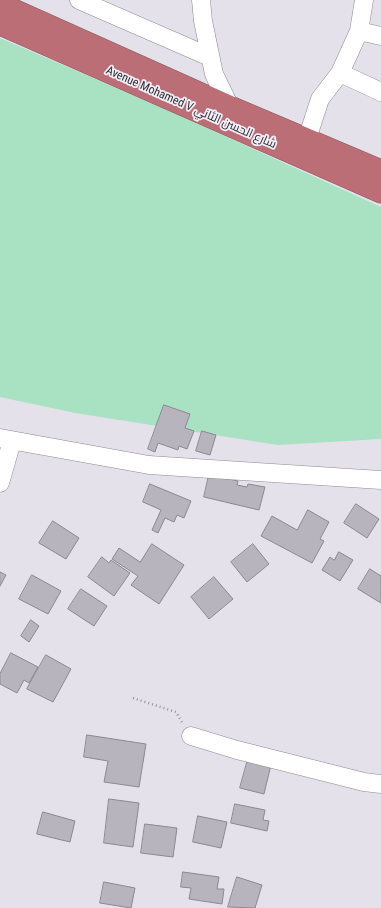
<!DOCTYPE html>
<meta charset="utf-8">
<style>
body{margin:0}
canvas{display:block;background:#e5e1ea}
</style>
<canvas width="381" height="908"></canvas>
<script>
const g = document.querySelector('canvas').getContext('2d');
g.lineJoin = 'round';
function fill(path, color) {
  g.fillStyle = color;
  g.fill(path, 'evenodd');
}
function trace(path, color, width, dash) {
  g.strokeStyle = color;
  g.lineWidth = width;
  g.lineCap = dash ? 'butt' : 'round';
  g.setLineDash(dash || []);
  g.stroke(path);
}
function label(font, color, halo, rows, align = 'center') {
  g.font = font + ' "Roboto Condensed",Cairo,sans-serif';
  g.lineWidth = 3.5;
  g.setLineDash([]);
  g.textBaseline = 'middle';
  g.strokeStyle = halo;
  g.fillStyle = color;
  for (const [text, x, y, turn = 0] of rows) {
    g.save();
    g.translate(x, y);
    g.rotate((+turn || 0) * Math.PI / 180);
    g.textAlign = isNaN(turn) ? turn : align;
    if (halo) g.strokeText(text, 0, 0);
    g.fillText(text, 0, 0);
    g.restore();
  }
}
fill(new Path2D(`
 M 0,38 L 163,108 L 381,207 L 381,439 L 278,445 L 75,413 L 0,397 Z`), '#a9e2c3');
const building = new Path2D(`
 M 164,405 L 190,414 L 185,428 L 194,431 L 187,449 L 179,446 L 178,450 L 158,443 L 155,452 L 148,449 Z
 M 202,431 L 216,435 L 210,455 L 196,451 Z
 M 209,475 L 238,481 L 237,485 L 247,487 L 248,484 L 265,487 L 259,510 L 204,497 Z
 M 150,484 L 191,501 L 184,518 L 177,515 L 174,522 L 165,518 L 158,533 L 152,530 L 161,510 L 143,502 Z
 M 356,504 L 379,519 L 367,538 L 344,523 Z
 M 308,510 L 329,522 L 320,539 L 324,541 L 312,563 L 261,536 L 272,516 L 297,530 Z
 M 53,521 L 79,538 L 66,559 L 39,543 Z
 M 152,544 L 184,565 L 159,604 L 131,585 L 138,576 L 112,559 L 119,548 L 140,562 Z
 M 253,544 L 269,564 L 247,582 L 231,562 Z
 M 339,552 L 353,560 L 340,581 L 322,570 L 330,557 L 334,560 Z
 M 102,557 L 109,563 L 111,560 L 130,573 L 114,596 L 88,577 Z
 M 370,569 L 381,576 L 381,603 L 358,589 Z
 M 0,572 L 6,575 L 0,586 Z
 M 32,575 L 61,591 L 48,614 L 19,599 Z
 M 214,577 L 233,599 L 209,619 L 191,597 Z
 M 81,589 L 107,606 L 94,626 L 68,609 Z
 M 31,620 L 39,626 L 29,642 L 21,636 Z
 M 11,653 L 38,667 L 29,683 L 24,680 L 17,693 L 0,684 L 0,674 Z
 M 46,655 L 71,669 L 53,702 L 27,689 Z
 M 87,735 L 146,744 L 139,787 L 104,782 L 108,761 L 84,757 Z
 M 248,759 L 271,765 L 264,794 L 240,788 Z
 M 109,799 L 139,803 L 133,847 L 104,843 Z
 M 235,804 L 265,810 L 263,820 L 269,821 L 267,831 L 231,823 Z
 M 43,812 L 75,821 L 70,842 L 37,834 Z
 M 198,816 L 227,822 L 221,848 L 193,842 Z
 M 145,824 L 177,828 L 173,857 L 141,853 Z
 M 183,872 L 219,877 L 217,889 L 224,889 L 222,904 L 189,899 L 191,888 L 181,887 Z
 M 237,877 L 262,885 L 255,908 L 228,907 Z
 M 104,882 L 135,888 L 131,908 L 100,903 Z`);
fill(building, '#b8b4bd');
trace(building, '#8b8890', 1);
const minor = new Path2D(`
 M 79,0 L 210,57
 M 201,0 L 203,21 L 214,74 L 230,107
 M 359,31 L 381,36
 M 340,73 L 381,92
 M 307,139 L 320,99 L 340,73 L 359,31 L 364,0
 M 0,438 L 149,465 L 381,480
 M 0,483 L 12,441
 M 191,736 L 237,750 L 364,782 L 381,784`);
const highway = new Path2D(`
 M 0,4 L 230,107 L 381,171
 M 0,24 L 381,192`);
trace(minor, '#8d8a92', 19);
trace(highway, '#8a575e', 23);
trace(new Path2D(`
 M 133,698 L 176,712 L 183,724`), '#959298', 2.5, [1, 3]);
trace(minor, '#fff', 18);
trace(highway, '#bb6e76', 22);
label('12px', '#2e2d30', '#f2eff8', [
 ["Avenue Mohamed V شارع الحسن الثاني",191,108,24]
]);
</script>
